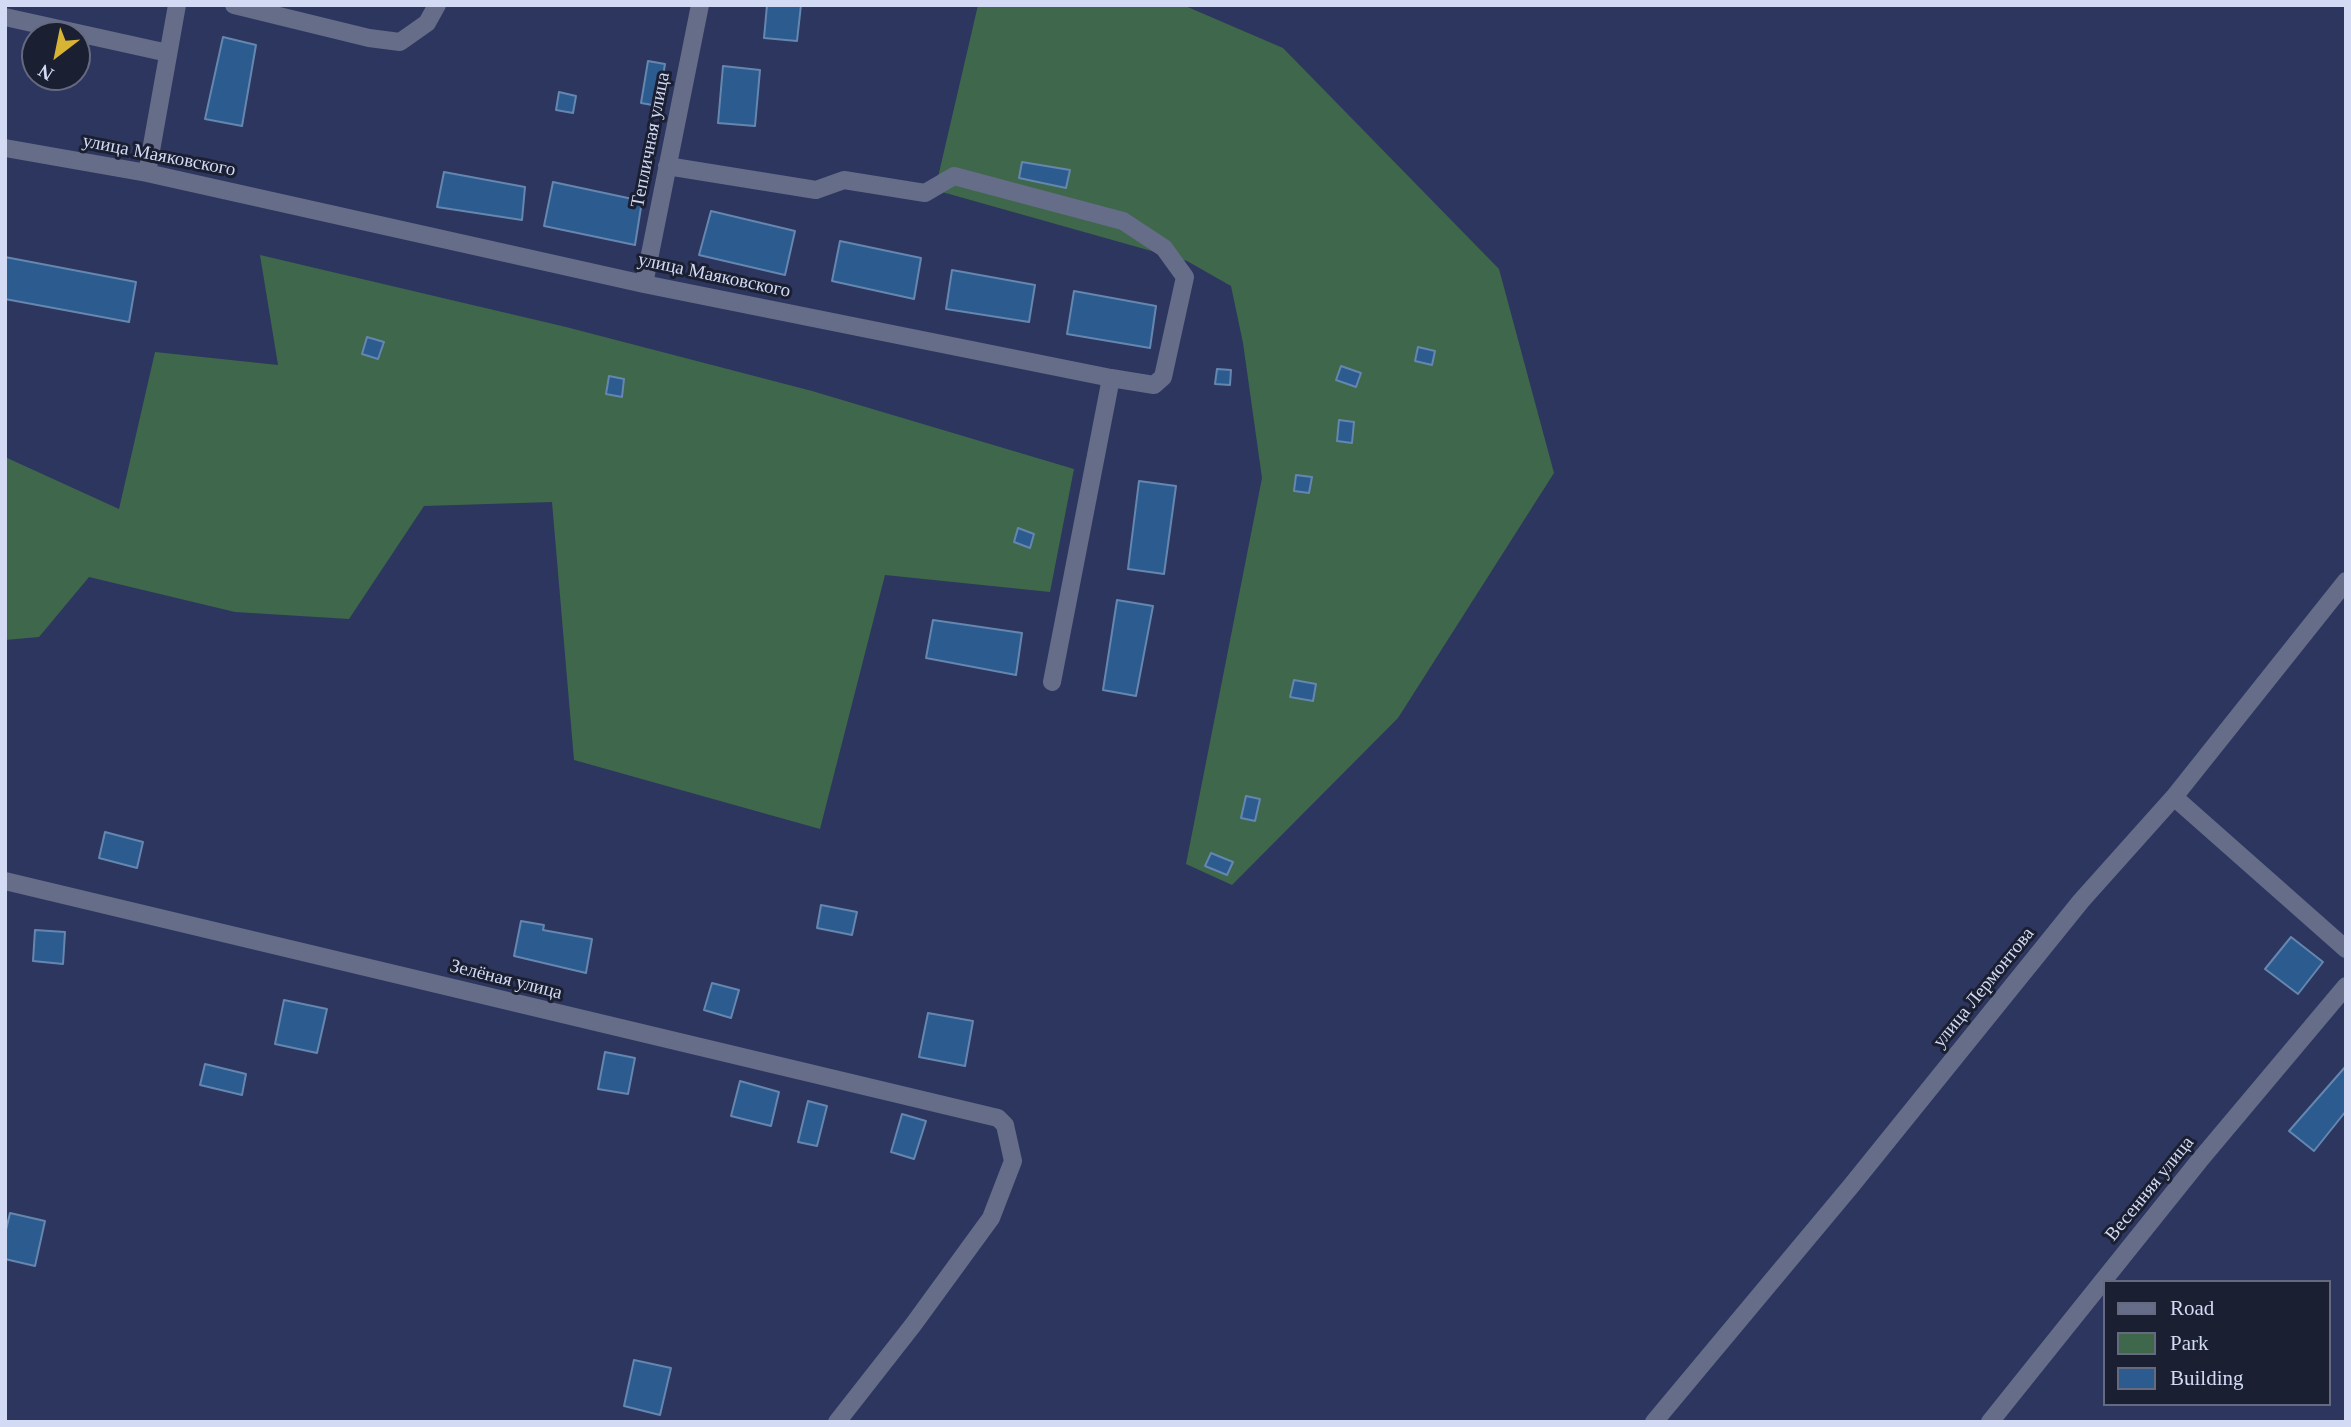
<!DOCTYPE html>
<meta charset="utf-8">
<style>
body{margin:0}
#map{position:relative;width:2351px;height:1427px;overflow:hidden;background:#2d365f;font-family:"Times New Roman",serif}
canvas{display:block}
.frame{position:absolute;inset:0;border:7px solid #d3daf4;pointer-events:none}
.legend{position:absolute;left:2103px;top:1280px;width:228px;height:126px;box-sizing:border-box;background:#1b1f32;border:2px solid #656a80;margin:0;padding:9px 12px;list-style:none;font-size:21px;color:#d3daf4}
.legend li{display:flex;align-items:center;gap:14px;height:35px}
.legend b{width:35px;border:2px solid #656a80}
.north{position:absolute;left:21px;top:21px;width:70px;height:70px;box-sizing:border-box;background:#1b1f32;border:2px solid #656a80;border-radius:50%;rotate:212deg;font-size:19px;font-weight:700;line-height:28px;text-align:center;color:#d3daf4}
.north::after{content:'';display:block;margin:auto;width:24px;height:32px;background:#d7b434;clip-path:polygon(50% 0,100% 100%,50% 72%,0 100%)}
</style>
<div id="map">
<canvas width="2351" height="1427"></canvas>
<div class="frame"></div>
<ul class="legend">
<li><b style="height:9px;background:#656d89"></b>Road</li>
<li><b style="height:19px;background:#3f674b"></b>Park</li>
<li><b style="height:19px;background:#2c5b90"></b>Building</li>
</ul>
<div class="north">N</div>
</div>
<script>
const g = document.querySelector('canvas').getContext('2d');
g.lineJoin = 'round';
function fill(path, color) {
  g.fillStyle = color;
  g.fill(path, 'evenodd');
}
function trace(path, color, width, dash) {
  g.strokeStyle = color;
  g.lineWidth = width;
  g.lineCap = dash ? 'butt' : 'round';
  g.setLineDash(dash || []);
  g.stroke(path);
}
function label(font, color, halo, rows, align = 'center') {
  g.font = font + ' "Times New Roman",serif';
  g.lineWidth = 6;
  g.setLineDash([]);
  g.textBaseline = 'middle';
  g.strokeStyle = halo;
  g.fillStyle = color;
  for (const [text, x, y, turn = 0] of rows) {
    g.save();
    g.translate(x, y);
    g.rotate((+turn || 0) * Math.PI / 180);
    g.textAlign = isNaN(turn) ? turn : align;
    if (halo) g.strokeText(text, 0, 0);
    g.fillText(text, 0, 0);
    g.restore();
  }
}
fill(new Path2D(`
 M 978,5 L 1183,5 L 1283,48 L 1499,269 L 1554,473 L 1398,718 L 1232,885 L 1186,864 L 1262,478 L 1243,343 L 1231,286 L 1187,261 L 935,190 Z
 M 260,255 L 566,327 L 812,391 L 1074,469 L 1050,592 L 885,575 L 820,829 L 574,760 L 552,502 L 424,506 L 349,619 L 235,612 L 89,577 L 39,637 L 5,640 L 5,457 L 119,509 L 155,352 L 278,365 Z`), '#3f674b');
const building = new Path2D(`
 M 767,5 L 801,5 L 797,41 L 764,38 Z
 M 223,37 L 256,45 L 242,126 L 205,119 Z
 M 648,61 L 665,64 L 658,106 L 641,103 Z
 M 723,66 L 760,70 L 755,126 L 718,123 Z
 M 559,92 L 576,96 L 573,113 L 556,110 Z
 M 1022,162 L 1070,170 L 1066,188 L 1019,178 Z
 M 444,172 L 525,187 L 522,220 L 437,207 Z
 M 553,182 L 642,201 L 635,245 L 544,226 Z
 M 711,211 L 795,231 L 785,275 L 699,255 Z
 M 840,241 L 921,258 L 914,299 L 832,281 Z
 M 5,257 L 136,282 L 129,322 L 5,299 Z
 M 952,270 L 1035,285 L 1029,322 L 946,309 Z
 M 1074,291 L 1156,306 L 1150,348 L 1067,334 Z
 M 367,337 L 384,342 L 378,359 L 362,354 Z
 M 1418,347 L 1435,351 L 1432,365 L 1415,361 Z
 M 1341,366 L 1361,373 L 1356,387 L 1336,380 Z
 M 1217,369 L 1231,370 L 1230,385 L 1215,384 Z
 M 609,376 L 624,379 L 622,397 L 606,394 Z
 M 1339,420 L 1354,422 L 1352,443 L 1337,441 Z
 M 1296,475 L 1312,477 L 1309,493 L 1294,491 Z
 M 1139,481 L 1176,486 L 1164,574 L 1128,569 Z
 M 1018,528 L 1034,534 L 1030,548 L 1014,542 Z
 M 1117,600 L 1153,606 L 1136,696 L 1103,690 Z
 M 933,620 L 1022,633 L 1016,675 L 926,658 Z
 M 1294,680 L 1316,684 L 1313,701 L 1290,697 Z
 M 1246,796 L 1260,799 L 1255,821 L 1241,818 Z
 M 105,832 L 143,842 L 137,868 L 99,858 Z
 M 1211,853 L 1233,862 L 1227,875 L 1205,866 Z
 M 821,905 L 857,912 L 852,935 L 817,928 Z
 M 521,921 L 544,925 L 543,930 L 592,939 L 586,973 L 514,956 Z
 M 35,930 L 65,932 L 63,964 L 33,961 Z
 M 2291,937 L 2323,962 L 2298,994 L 2265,969 Z
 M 712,983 L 739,990 L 731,1018 L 704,1010 Z
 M 284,1000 L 327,1009 L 317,1053 L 275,1044 Z
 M 928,1013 L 973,1021 L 965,1066 L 919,1057 Z
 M 605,1052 L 635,1058 L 628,1094 L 598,1089 Z
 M 205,1064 L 246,1074 L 242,1095 L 200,1085 Z
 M 2346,1066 L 2346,1111 L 2314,1151 L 2289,1131 Z
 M 740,1081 L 779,1092 L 771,1126 L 731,1116 Z
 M 808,1101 L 827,1106 L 817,1146 L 798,1142 Z
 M 902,1114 L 926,1121 L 914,1159 L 891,1152 Z
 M 10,1213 L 45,1221 L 35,1266 L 5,1259 L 5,1234 Z
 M 634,1360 L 671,1368 L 660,1415 L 624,1406 Z`);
fill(building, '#2c5b90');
trace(building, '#6587af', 2);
trace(new Path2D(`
 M 234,5 L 369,38 L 400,42 L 427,23 L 437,5
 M 5,17 L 168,53
 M 5,148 L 147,173 L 644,284 L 1111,378 L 1052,682
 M 667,166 L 816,190 L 844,180 L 925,193 L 954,176 L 1123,221 L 1164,248 L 1185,277 L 1163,377 L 1154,385 L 1111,378
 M 147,173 L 177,5
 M 644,284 L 700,5
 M 2174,797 L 2346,949
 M 5,881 L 998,1118 L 1005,1125 L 1013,1161 L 991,1218 L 913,1325 L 837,1422
 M 1654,1422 L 1851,1186 L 2081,901 L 2174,797 L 2346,581
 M 1990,1422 L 2199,1161 L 2346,986`), '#656d89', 18);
label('19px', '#d3daf4', '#1b1f32', [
 ["Тепличная улица",651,140,-79],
 ["улица Маяковского",159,156,11],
 ["улица Маяковского",714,276,12],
 ["Зелёная улица",506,980,14],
 ["улица Лермонтова",1984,988,-51],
 ["Весенняя улица",2150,1189,-51]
]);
</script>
